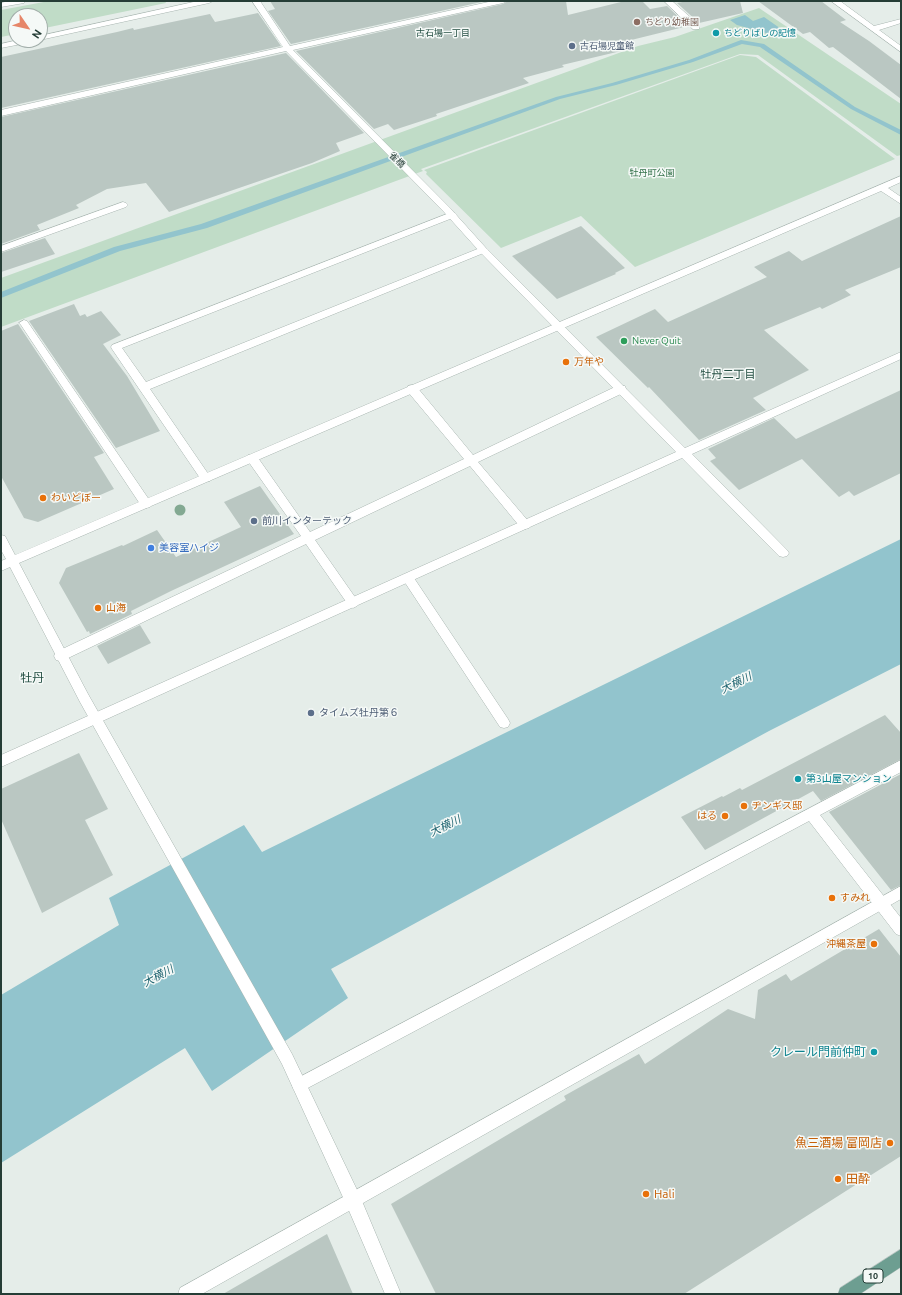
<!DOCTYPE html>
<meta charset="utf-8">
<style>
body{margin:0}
#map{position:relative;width:902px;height:1295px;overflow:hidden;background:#e5ede9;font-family:Ubuntu,sans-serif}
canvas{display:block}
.frame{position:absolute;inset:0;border:2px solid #253d36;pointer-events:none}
.north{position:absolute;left:8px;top:8px;width:40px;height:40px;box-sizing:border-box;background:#f5f9f7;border:1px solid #a2aeaa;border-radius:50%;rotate:124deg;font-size:11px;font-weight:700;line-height:16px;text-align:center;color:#253d36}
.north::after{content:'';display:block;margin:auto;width:14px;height:18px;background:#e68669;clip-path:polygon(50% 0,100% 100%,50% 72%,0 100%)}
</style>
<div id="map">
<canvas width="902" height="1295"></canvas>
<div class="frame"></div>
<div class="north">N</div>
</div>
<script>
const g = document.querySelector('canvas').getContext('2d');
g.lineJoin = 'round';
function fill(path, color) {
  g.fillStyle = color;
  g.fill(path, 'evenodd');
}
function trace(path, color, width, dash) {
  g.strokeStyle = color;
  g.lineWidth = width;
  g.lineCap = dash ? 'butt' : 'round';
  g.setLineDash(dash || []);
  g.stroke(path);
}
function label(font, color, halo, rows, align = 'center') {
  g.font = font + ' Ubuntu,"Noto Sans JP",sans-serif';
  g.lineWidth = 3;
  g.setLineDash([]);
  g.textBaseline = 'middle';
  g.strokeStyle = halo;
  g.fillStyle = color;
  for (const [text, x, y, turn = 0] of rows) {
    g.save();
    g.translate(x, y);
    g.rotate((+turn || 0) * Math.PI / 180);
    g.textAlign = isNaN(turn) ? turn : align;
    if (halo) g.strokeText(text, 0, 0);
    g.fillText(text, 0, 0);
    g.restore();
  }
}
fill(new Path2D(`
 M 49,1 L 165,1 L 166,3 L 40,29 L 40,16 L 16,16 L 16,34 L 1,37 L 1,10 Z
 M 759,8 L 901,104 L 901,155 L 897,156 L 758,55 L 740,54 L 421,169 L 423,171 L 1,327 L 1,278 L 638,46 L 675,37 Z
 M 740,55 L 756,57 L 895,159 L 635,267 L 581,216 L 501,248 L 426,174 L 427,172 L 424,170 Z`), '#c0dcc7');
fill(new Path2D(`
 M 745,15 L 753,21 L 764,17 L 784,31 L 773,35 L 737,25 L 730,20 Z
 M 901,539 L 901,664 L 769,731 L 331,969 L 348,998 L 212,1091 L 185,1048 L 1,1163 L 1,995 L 119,925 L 109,898 L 244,825 L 262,852 Z`), '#92c4cd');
fill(new Path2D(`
 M 741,40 L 764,44 L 855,107 L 901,130 L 901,135 L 851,109 L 760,47 L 742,44 L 693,62 L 616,85 L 560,99 L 207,228 L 120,251 L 1,298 L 1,292 L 114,247 L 201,224 L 556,97 L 612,83 L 689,60 Z`), '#92c4cd');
fill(new Path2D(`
 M 270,1 L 486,1 L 291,44 L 268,11 L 275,9 Z
 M 508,1 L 566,1 L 568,15 L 625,1 L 642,1 L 650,9 L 667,6 L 688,26 L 615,44 L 621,51 L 562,65 L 564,67 L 523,78 L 529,83 L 436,114 L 437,116 L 394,130 L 388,124 L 374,129 L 296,51 L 503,4 Z
 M 688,1 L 740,1 L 743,13 L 699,23 L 677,3 Z
 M 758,1 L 821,1 L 846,20 L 840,22 L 869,41 L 901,65 L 901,99 L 833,47 L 829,48 L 810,32 L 803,34 Z
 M 258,13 L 281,46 L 1,108 L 1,57 L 117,32 L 133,28 L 134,30 L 210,14 L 215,22 Z
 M 286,53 L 364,133 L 336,143 L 340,151 L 312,163 L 169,212 L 146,183 L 107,189 L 76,205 L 79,208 L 37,225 L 40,230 L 1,244 L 1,117 Z
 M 901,216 L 901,267 L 845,290 L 851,295 L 822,309 L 820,307 L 764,330 L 809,370 L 753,398 L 766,410 L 699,440 L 649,387 L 648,388 L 596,337 L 655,309 L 668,322 L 767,277 L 754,267 L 789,251 L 802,261 Z
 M 581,226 L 625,268 L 615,273 L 616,274 L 557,299 L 512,256 Z
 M 45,238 L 55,254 L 1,272 L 1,253 Z
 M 74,304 L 80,316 L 85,314 L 87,317 L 101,311 L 121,335 L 103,344 L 127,376 L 160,431 L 116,448 L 29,321 Z
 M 18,324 L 104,453 L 94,457 L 114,489 L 38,522 L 24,518 L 1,476 L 1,331 Z
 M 901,390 L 901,473 L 854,496 L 849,491 L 839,497 L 802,459 L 739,490 L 710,461 L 716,458 L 708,449 L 774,418 L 796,439 Z
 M 260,486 L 294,534 L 171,591 L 131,611 L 132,614 L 90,634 L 89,631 L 87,632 L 59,583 L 66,568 L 122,545 L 123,546 L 157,530 L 176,557 L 241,527 L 224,502 Z
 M 140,625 L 151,643 L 108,664 L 97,646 Z
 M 885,715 L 901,733 L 901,759 L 821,801 L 813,791 L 705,850 L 681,817 L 722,796 L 723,797 L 740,788 L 742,790 Z
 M 79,753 L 108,809 L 85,820 L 113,875 L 42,913 L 1,819 L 1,789 Z
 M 901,774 L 901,885 L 891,890 L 829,812 Z
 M 879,929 L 901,957 L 901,1156 L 684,1294 L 436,1294 L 391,1204 L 566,1100 L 564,1096 L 639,1054 L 645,1064 L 728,1009 L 755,1019 L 758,990 L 786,974 L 791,981 Z
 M 327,1234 L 353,1294 L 223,1294 Z`), '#bac7c2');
const service = new Path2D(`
 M 664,1 L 672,1 L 699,25 L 699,29 L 693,29 Z
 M 123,202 L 126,203 L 128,205 L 126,207 L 1,252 L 1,246 Z
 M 452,212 L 455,213 L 457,215 L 455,217 L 122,348 L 146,382 L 480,248 L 483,247 L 488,250 L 486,252 L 150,389 L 211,478 L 210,481 L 202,481 L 112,349 L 111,347 L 112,345 Z
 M 24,320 L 27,321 L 150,501 L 152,504 L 150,507 L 146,508 L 142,507 L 21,325 L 19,323 Z
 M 412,385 L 416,386 L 473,455 L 617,386 L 625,386 L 626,389 L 625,392 L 478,462 L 529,522 L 531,525 L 529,528 L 525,529 L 521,528 L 470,466 L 315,540 L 357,600 L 359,603 L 357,606 L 353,608 L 349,606 L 306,544 L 64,660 L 60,661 L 56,660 L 54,656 L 56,652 L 301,536 L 248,461 L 247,458 L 248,455 L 256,455 L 310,532 L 464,459 L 408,392 L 407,389 L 408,386 Z
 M 408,573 L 412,575 L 508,719 L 510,723 L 508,727 L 504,728 L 500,727 L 404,581 L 402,578 L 404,575 Z
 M 901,886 L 901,899 L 202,1294 L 178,1294 L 180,1288 Z`);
const minor = new Path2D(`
 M 9,1 L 25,1 L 24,3 L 1,7 L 1,3 Z
 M 198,1 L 213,1 L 209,3 L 40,40 L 38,40 L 40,40 L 40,36 Z
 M 252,1 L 260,1 L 290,46 L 493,1 L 507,1 L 503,3 L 293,50 L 450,208 L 486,248 L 685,448 L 901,352 L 901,359 L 692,454 L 787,550 L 789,553 L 787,556 L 783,557 L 779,556 L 682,458 L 1,767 L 1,755 L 676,452 L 480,252 L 444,212 L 286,51 L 1,116 L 1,110 L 283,47 Z
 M 831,1 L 840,1 L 874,26 L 901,19 L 901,23 L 879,30 L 901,46 L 901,52 Z
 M 18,40 L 33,40 L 32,42 L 1,48 L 1,44 Z
 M 901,760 L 901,772 L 820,815 L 901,918 L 901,936 L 896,934 L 809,821 L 304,1090 L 299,1092 L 294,1090 L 292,1085 L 294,1080 Z`);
const tertiary = new Path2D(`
 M 901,176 L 901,182 L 888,188 L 901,197 L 901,204 L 881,191 L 19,563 L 88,694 L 292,1054 L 359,1194 L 401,1294 L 385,1294 L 347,1206 L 282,1064 L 80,702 L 10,567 L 1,571 L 1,561 L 6,559 L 1,550 L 1,535 L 5,536 L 15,555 Z`);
const primary = new Path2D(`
 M 901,1249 L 901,1267 L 860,1294 L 838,1294 L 840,1288 Z`);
trace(service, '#a8b5b0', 1);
trace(minor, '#a8b5b0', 1);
trace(tertiary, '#a8b5b0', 1);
trace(primary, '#c2c9c7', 1);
fill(service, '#fff');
fill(minor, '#fff');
fill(tertiary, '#fff');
fill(primary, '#6d9e91');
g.fillStyle = '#83a992';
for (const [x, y] of [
 [180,510]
]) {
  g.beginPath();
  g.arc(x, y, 5.5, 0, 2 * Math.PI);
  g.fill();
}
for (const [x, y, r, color] of [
 [637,22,4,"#8d6e63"],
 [716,33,4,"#0f9aa8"],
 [572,46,4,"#5c6f8a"],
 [624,341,4,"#2e9e5b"],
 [566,362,4,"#e8710a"],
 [43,498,4,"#e8710a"],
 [254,521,4,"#5c6f8a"],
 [151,548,4,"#3f7fe0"],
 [98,608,4,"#e8710a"],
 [311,713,4,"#5c6f8a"],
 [798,779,4,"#0f9aa8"],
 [744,806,4,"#e8710a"],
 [725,816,4,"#e8710a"],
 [832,898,4,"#e8710a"],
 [874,944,4,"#e8710a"],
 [874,1052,4,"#0f9aa8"],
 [890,1143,4,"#e8710a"],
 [838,1179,4,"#e8710a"],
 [646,1194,4,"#e8710a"]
]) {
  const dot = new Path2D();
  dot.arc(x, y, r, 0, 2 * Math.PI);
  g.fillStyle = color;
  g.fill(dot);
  trace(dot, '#f5f9f7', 1.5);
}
label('9px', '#785e54', '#f5f9f7', [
 ["ちどり幼稚園",645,22]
], 'left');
label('9px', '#234e42', '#f5f9f7', [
 ["古石場一丁目",443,33]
]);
label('9px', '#0d838f', '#f5f9f7', [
 ["ちどりばしの記憶",724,33]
], 'left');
label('9px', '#4e5e75', '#f5f9f7', [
 ["古石場児童館",580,46]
], 'left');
label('9px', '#253d36', '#f5f9f7', [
 ["雀橋",397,160,45]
]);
label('9px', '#33714a', '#f5f9f7', [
 ["牡丹町公園",652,173]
]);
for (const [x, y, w] of [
 [873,1276,20]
]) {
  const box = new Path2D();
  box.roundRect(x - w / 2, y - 7, w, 14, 3);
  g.fillStyle = '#f5f9f7';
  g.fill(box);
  trace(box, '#253d36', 1);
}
label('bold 9px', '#253d36', null, [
 ["10",873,1276]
]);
label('10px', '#27864d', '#f5f9f7', [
 ["Never Quit",632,341]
], 'left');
label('10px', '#c56008', '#f5f9f7', [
 ["万年や",574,362],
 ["わいどぼー",51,498],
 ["山海",106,608],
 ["ヂンギス邸",752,806],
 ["はる",717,816,"right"],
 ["すみれ",840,898],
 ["沖縄茶屋",866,944,"right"]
], 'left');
label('10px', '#4e5e75', '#f5f9f7', [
 ["前川インターテック",262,521],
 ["タイムズ牡丹第６",319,713]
], 'left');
label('10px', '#366cbe', '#f5f9f7', [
 ["美容室ハイジ",159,548]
], 'left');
label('10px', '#0d838f', '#f5f9f7', [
 ["第3山屋マンション",806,779]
], 'left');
label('11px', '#234e42', '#f5f9f7', [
 ["牡丹二丁目",728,374]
]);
label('italic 11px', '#246874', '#f5f9f7', [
 ["大横川",736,683,-26],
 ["大横川",445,826,-26],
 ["大横川",158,976,-28]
]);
label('12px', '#234e42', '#f5f9f7', [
 ["牡丹",32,678]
]);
label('12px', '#0d838f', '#f5f9f7', [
 ["クレール門前仲町",866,1052]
], 'right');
label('12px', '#c56008', '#f5f9f7', [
 ["魚三酒場 富岡店",882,1143,"right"],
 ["田酔",846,1179],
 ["Hali",654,1194]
], 'left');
</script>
